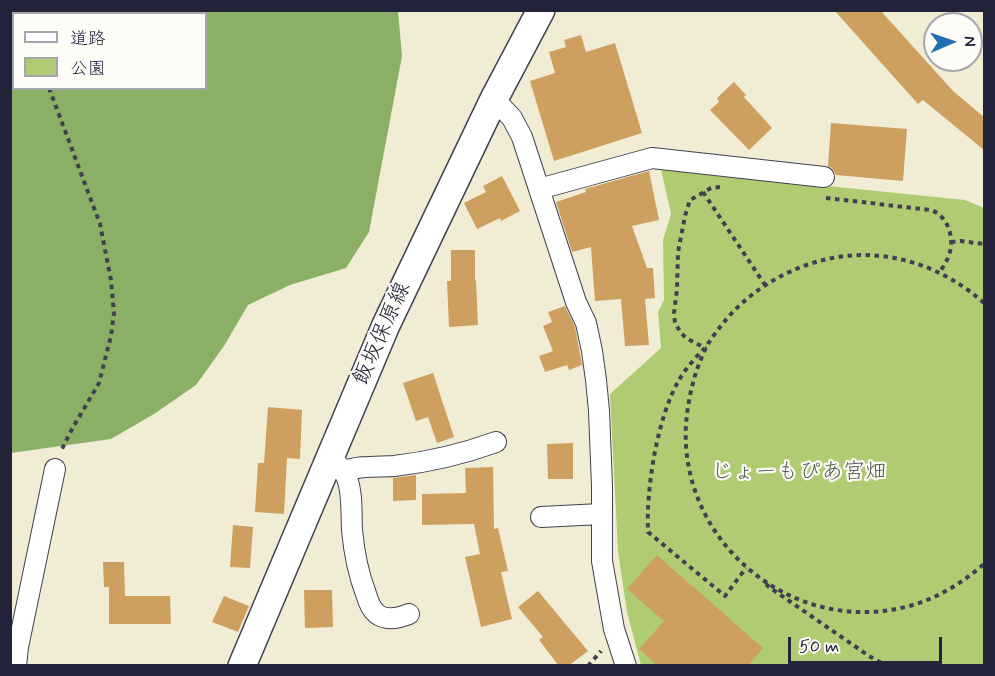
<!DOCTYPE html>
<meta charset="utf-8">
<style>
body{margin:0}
#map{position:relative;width:995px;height:676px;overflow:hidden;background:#f1ecd4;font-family:Mynerve,"Klee One",sans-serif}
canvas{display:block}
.frame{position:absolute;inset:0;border:12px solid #22223b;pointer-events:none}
.legend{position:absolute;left:12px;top:12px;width:195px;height:78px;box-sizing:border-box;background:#fdfcf7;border:2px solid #a5a5ac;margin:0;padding:8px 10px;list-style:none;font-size:18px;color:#22223b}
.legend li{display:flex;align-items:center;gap:12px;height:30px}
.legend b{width:30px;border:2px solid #a5a5ac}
.north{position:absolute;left:923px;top:12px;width:60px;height:60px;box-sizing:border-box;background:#fdfcf7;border:2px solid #a5a5ac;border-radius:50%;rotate:88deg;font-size:16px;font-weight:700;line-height:24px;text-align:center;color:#22223b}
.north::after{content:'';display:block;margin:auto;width:21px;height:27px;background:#1f6fb2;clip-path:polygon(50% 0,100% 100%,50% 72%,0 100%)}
.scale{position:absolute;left:788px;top:637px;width:154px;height:27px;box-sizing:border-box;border:3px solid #22223b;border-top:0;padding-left:8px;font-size:18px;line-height:21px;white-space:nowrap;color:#22223b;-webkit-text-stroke:4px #fdfcf7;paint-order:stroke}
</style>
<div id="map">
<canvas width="995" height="676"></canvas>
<div class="frame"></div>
<ul class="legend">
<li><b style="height:8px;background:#fff"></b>道路</li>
<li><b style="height:16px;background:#afcc73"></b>公園</li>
</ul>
<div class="north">N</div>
<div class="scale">50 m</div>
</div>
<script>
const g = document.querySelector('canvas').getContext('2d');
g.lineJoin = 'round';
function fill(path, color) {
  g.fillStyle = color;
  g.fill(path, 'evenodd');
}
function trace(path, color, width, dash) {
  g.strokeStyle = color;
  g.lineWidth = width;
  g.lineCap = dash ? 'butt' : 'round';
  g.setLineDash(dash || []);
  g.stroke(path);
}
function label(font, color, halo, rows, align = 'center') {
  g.font = font + ' Mynerve,"Klee One",sans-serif';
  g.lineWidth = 4.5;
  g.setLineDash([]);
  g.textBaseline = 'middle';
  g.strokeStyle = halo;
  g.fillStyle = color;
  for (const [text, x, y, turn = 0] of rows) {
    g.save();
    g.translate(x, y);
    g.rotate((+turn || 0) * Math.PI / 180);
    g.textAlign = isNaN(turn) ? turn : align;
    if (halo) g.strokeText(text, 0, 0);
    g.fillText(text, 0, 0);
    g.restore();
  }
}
fill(new Path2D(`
 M 661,169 L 965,200 L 984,208 L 984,665 L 641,665 L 627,612 L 618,552 L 610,394 L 661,348 L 658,312 L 664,300 L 663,240 L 671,214 Z`), '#afcc73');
fill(new Path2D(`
 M 10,11 L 398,11 L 402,56 L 369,232 L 346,268 L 290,285 L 248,305 L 224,346 L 196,385 L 154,414 L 111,439 L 11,453 ZM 14,14 L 206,14 L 206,88 L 14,88 Z`), '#8bb065');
fill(new Path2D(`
 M 834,10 L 880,10 L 953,91 L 984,117 L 984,150 L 923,100 L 918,104 Z
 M 581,35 L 586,52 L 615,43 L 642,133 L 554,161 L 530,81 L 555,73 L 549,52 L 566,47 L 564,40 Z
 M 734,82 L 746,95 L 744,97 L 772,128 L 749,150 L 710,110 L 719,102 L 717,98 Z
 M 831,123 L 907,129 L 903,181 L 836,175 L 832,168 L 828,166 Z
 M 649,171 L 659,220 L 632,226 L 647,268 L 653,268 L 655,298 L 645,299 L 649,345 L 625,346 L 621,299 L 595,301 L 591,247 L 572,252 L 556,202 L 586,192 L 585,189 Z
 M 502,176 L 520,211 L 501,221 L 500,218 L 477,229 L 464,203 L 486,192 L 483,186 Z
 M 451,250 L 475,250 L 475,280 L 476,280 L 478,325 L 449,327 L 447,281 L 451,281 Z
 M 565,306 L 575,327 L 582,365 L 569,370 L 567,365 L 545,372 L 539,356 L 553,351 L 543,326 L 552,322 L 548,312 Z
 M 433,373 L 454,437 L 437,443 L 428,417 L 416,421 L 403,383 Z
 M 268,407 L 302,410 L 300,459 L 287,458 L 284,514 L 255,512 L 258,463 L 264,463 Z
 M 573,443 L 573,479 L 548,479 L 547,444 Z
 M 493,467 L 494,529 L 498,528 L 508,571 L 501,572 L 512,619 L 481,627 L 465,557 L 480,554 L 474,524 L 422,525 L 422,494 L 466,493 L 465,468 Z
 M 416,475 L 416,500 L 393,501 L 393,478 Z
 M 233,525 L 253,527 L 250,568 L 230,567 Z
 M 657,555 L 763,648 L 748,666 L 658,666 L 639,649 L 664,621 L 627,589 Z
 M 103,562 L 124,562 L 125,596 L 170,596 L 171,624 L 109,624 L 109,587 L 104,587 Z
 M 304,590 L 332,590 L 333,627 L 305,628 Z
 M 538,591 L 588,651 L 568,666 L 559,666 L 539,640 L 543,637 L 518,607 Z
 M 224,596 L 249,606 L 238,632 L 212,622 Z`), '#cda060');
const street = new Path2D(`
 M 494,99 L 512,118 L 522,137 L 576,302 L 586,323 L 592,351 L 596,380 L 599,411 L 602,486 L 602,561 L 614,629 L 626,666
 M 539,189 L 652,158 L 824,177
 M 328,459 C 337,463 344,469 347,478 C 353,495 351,513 352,530 C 354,552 358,573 366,594 C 368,601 372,610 377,614 C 386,621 399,618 409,614
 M 343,472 C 359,465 378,467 394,466 C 429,462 463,454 496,442
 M 541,517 L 601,514
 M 16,666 L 18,647 L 55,469`);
const secondary = new Path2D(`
 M 242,666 L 386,325 L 494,99 L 541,10`);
trace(street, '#414052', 22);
trace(secondary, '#414052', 30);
trace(new Path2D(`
 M 12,10 L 14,14
 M 49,88 L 100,224 L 111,280 L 114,313 L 111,336 L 99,383 L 72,429 L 61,451
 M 720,187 L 711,188 L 690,200 L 685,216 L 678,252 L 677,290 L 674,313 L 675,323 L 681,333 L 686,338 L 705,348 C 696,357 686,368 679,380 C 657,418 646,489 648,532 L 725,596 L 746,568
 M 703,192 L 765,285
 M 826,198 L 931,210 C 948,216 955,238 949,255 C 947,261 943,267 940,272
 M 951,242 L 960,241 L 984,244
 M 984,303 C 938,262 876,244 816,262 C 778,273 744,296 720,327 C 715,334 708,342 705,350 C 694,373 688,399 686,424 C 679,540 788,633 901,608 C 933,601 960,585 984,564
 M 766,584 L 769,587 L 869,656 L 887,666
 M 588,666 L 601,651`), '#414052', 4, [4.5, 4.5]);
trace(street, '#fff', 20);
trace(secondary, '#fff', 27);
label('22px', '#22223b', '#fdfcf7', [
 ["飯坂保原線",383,334,-66]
]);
label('22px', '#535e4f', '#fdfcf7', [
 ["じょーもぴあ宮畑",799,473]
]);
</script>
